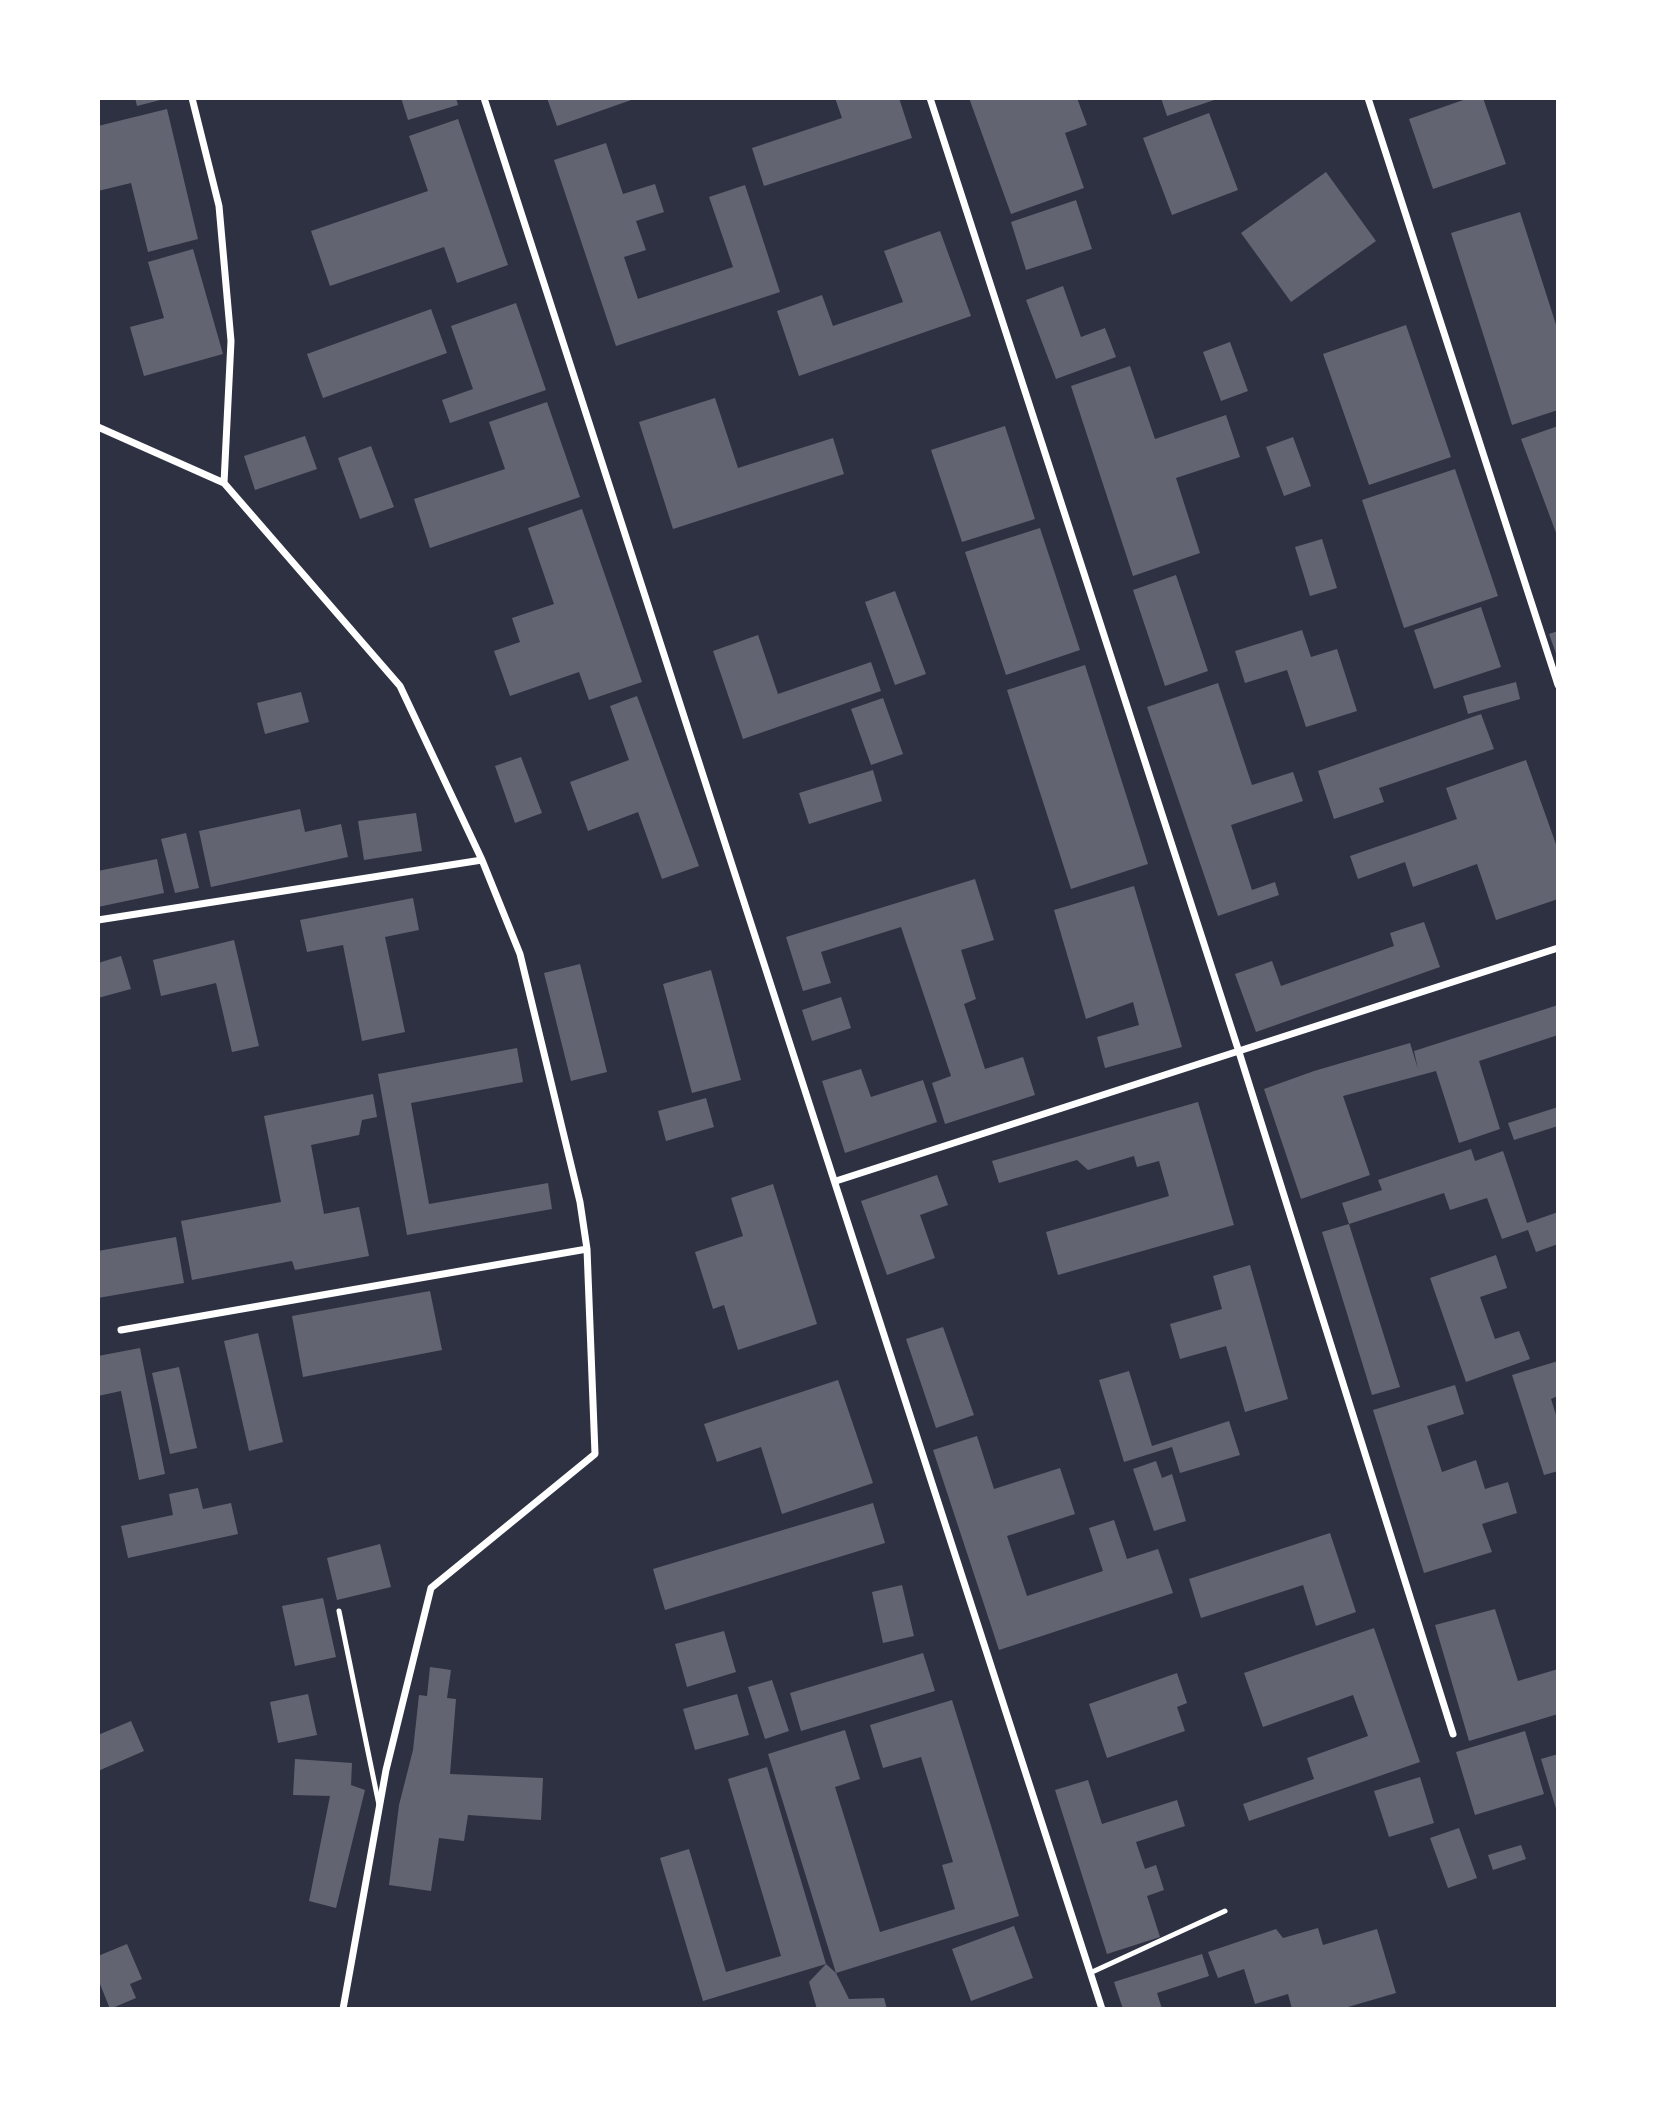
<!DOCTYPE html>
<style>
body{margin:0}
#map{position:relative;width:1656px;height:2107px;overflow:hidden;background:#2d3142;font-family:"Alegreya Sans",sans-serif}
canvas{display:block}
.frame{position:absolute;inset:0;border:100px solid #fff;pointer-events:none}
</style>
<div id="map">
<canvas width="1656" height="2107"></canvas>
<div class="frame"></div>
</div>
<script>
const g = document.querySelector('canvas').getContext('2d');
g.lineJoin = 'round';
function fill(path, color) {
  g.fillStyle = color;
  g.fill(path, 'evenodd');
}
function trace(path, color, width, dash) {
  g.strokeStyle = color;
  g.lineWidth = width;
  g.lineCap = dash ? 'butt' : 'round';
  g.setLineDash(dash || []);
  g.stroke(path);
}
fill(new Path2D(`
 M 135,98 L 164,98 L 164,99 L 137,106 Z
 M 401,98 L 456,98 L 458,105 L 408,120 Z
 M 547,98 L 637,98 L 557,126 Z
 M 835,98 L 899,98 L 912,138 L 764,186 L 752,148 L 842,118 Z
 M 969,98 L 1077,98 L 1087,125 L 1065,133 L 1084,188 L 1011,214 Z
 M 1161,98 L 1220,98 L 1167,116 Z
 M 1469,98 L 1483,98 L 1506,164 L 1433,189 L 1409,119 Z
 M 167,109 L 198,239 L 148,252 L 131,183 L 98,191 L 98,126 Z
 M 1209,113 L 1238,190 L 1172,215 L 1143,138 Z
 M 458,119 L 508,265 L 457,283 L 444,247 L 330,286 L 311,231 L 428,191 L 409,136 Z
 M 606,143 L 623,194 L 655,184 L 664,212 L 636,221 L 646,250 L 624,257 L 638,299 L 733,267 L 709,197 L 745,185 L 780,292 L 616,346 L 554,160 Z
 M 1326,172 L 1376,241 L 1291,302 L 1241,233 Z
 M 1076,200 L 1092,249 L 1026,270 L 1011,222 Z
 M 1520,212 L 1558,331 L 1558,410 L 1512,425 L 1451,233 Z
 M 940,231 L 971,316 L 799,376 L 777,311 L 822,295 L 833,326 L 903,302 L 884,251 Z
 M 193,249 L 223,354 L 144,376 L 130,327 L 164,318 L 148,262 Z
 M 1063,286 L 1081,337 L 1105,328 L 1116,357 L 1056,379 L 1026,300 Z
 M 516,303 L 546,390 L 450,423 L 442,400 L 473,389 L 451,326 Z
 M 431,309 L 447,353 L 323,398 L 307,354 Z
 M 1406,325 L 1451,457 L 1369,485 L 1323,354 Z
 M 1230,342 L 1248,391 L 1221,401 L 1203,352 Z
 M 1130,366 L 1155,439 L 1226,415 L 1240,457 L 1176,478 L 1200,553 L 1133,576 L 1071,386 Z
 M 715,398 L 738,468 L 833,438 L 844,474 L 673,529 L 639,422 Z
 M 547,402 L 580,497 L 430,548 L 414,499 L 505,469 L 489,422 Z
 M 1005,426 L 1035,519 L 962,542 L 931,450 Z
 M 1558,426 L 1558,538 L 1521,439 Z
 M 305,436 L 317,469 L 255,490 L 244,456 Z
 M 1293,437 L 1311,486 L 1284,496 L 1266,447 Z
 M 371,446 L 394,507 L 360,519 L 338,458 Z
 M 1455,469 L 1498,596 L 1404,628 L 1362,500 Z
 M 582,509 L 642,682 L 589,700 L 579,672 L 510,696 L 494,651 L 520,642 L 512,618 L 554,604 L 528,528 Z
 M 1040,528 L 1080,650 L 1006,675 L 965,552 Z
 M 1322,539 L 1337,588 L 1310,596 L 1295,547 Z
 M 1176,575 L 1208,671 L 1165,686 L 1133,590 Z
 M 895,591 L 926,674 L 895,685 L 865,602 Z
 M 1481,607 L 1501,667 L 1434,689 L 1414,630 Z
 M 1302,630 L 1311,657 L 1337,649 L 1357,711 L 1306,727 L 1287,670 L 1245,683 L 1235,651 Z
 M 1558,631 L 1558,659 L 1549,634 Z
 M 758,635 L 778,694 L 871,662 L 881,691 L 743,739 L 713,651 Z
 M 1085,665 L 1148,864 L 1071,889 L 1007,690 Z
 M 1516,682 L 1520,699 L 1468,714 L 1463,696 Z
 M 1218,683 L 1252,785 L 1293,772 L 1303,801 L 1231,825 L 1252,890 L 1275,882 L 1279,895 L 1218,916 L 1147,707 Z
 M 301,692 L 309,722 L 265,734 L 257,703 Z
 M 637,696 L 699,866 L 662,879 L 638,812 L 588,831 L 570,782 L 629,760 L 610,706 Z
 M 883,698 L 903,754 L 871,765 L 851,709 Z
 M 1481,714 L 1494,749 L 1379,788 L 1384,802 L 1334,819 L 1318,771 Z
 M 521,757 L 542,813 L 515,823 L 495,766 Z
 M 1526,760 L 1558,850 L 1558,899 L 1496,920 L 1477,864 L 1413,887 L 1405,862 L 1358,879 L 1350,856 L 1457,819 L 1446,788 Z
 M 873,770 L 882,801 L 809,824 L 799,793 Z
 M 300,809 L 305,832 L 341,824 L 348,857 L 211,887 L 199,831 Z
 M 416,813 L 422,851 L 364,860 L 358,821 Z
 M 186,833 L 199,888 L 175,893 L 161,839 Z
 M 157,859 L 164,893 L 98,907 L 98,871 Z
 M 975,879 L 994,940 L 961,950 L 976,999 L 964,1004 L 985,1069 L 1023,1057 L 1035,1095 L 945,1124 L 932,1083 L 951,1076 L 901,927 L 821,952 L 831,983 L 803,991 L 786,937 Z
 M 1134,886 L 1182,1047 L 1105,1068 L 1097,1037 L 1139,1025 L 1133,1002 L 1086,1019 L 1054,910 Z
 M 413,898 L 419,930 L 385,937 L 405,1032 L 362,1041 L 343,945 L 307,952 L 300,920 Z
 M 1424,922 L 1440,967 L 1256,1032 L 1235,974 L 1272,961 L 1281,986 L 1394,946 L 1390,933 Z
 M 234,940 L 259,1046 L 232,1052 L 216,983 L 161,996 L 153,960 Z
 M 121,956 L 131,989 L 98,998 L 98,963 Z
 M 580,964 L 607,1072 L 571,1081 L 544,973 Z
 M 711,970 L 741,1080 L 692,1093 L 663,984 Z
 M 841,997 L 851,1028 L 812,1041 L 802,1010 Z
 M 1558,1005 L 1558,1035 L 1479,1061 L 1500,1129 L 1459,1143 L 1436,1071 L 1343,1096 L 1370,1175 L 1301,1199 L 1264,1089 L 1314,1071 L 1410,1043 L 1418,1069 L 1414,1051 Z
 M 517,1048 L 523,1082 L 411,1103 L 429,1204 L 548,1183 L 552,1209 L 407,1235 L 378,1074 Z
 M 861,1069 L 871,1097 L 923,1080 L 937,1122 L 845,1153 L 822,1081 Z
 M 373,1094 L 377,1117 L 362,1120 L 359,1135 L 311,1145 L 324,1214 L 359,1207 L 369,1256 L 295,1270 L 292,1261 L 192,1280 L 181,1221 L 281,1202 L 264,1116 Z
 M 706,1098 L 714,1127 L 666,1141 L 658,1111 Z
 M 1198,1102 L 1234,1225 L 1058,1275 L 1046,1232 L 1169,1196 L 1159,1161 L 1137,1167 L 1134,1156 L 1088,1170 L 1077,1160 L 999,1183 L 992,1161 Z
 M 1558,1107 L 1558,1126 L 1514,1140 L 1508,1123 Z
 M 1471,1149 L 1475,1161 L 1503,1151 L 1527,1223 L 1558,1212 L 1558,1244 L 1536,1252 L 1528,1230 L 1502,1239 L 1487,1198 L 1450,1210 L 1444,1193 L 1349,1224 L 1342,1203 L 1382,1190 L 1378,1180 Z
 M 937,1175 L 948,1205 L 920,1215 L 935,1258 L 887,1275 L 861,1201 Z
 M 773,1184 L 817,1324 L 738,1350 L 724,1305 L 713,1309 L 695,1252 L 743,1236 L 731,1198 Z
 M 1349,1224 L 1400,1387 L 1372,1395 L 1322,1232 Z
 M 176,1237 L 184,1283 L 98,1298 L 98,1251 Z
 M 1496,1255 L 1507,1288 L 1480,1297 L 1495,1339 L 1519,1331 L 1530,1359 L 1466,1382 L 1430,1278 Z
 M 1250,1265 L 1288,1399 L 1245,1412 L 1226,1346 L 1180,1359 L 1170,1324 L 1222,1309 L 1213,1276 Z
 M 430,1291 L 442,1350 L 303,1377 L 292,1316 Z
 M 943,1327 L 974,1415 L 936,1428 L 906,1339 Z
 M 258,1333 L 283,1442 L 249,1451 L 224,1341 Z
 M 140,1348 L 165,1474 L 139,1480 L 121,1391 L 98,1396 L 98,1356 Z
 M 1558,1361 L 1558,1396 L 1551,1399 L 1558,1421 L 1558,1471 L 1544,1475 L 1512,1375 Z
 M 179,1367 L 197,1448 L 170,1454 L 152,1373 Z
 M 1129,1371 L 1152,1446 L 1229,1421 L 1240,1455 L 1180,1473 L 1172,1447 L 1124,1462 L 1099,1380 Z
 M 838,1380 L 873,1483 L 782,1514 L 761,1447 L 717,1462 L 704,1424 Z
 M 1455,1385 L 1464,1414 L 1427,1426 L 1442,1472 L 1476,1460 L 1485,1489 L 1508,1482 L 1517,1513 L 1482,1524 L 1492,1552 L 1424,1573 L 1373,1410 Z
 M 977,1436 L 994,1489 L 1060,1468 L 1075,1514 L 1007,1536 L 1027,1596 L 1103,1571 L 1089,1528 L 1114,1520 L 1127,1559 L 1158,1549 L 1173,1593 L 999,1650 L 933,1450 Z
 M 1156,1461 L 1162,1478 L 1172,1474 L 1186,1521 L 1154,1531 L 1133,1469 Z
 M 198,1488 L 203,1509 L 231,1503 L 238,1534 L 128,1558 L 121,1526 L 173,1515 L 169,1494 Z
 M 873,1503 L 885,1543 L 665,1610 L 653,1569 Z
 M 1330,1533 L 1356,1612 L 1316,1626 L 1303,1585 L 1201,1618 L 1189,1579 Z
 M 380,1544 L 391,1587 L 337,1600 L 327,1558 Z
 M 902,1585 L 914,1636 L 883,1643 L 872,1592 Z
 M 323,1598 L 336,1657 L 295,1666 L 282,1606 Z
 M 1495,1609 L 1518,1681 L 1558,1669 L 1558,1714 L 1469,1741 L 1435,1625 Z
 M 1374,1628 L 1420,1762 L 1249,1821 L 1243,1804 L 1314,1779 L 1307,1758 L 1368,1736 L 1353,1695 L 1263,1727 L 1244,1673 Z
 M 724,1631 L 736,1672 L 687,1687 L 675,1644 Z
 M 923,1653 L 935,1691 L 801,1731 L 790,1693 Z
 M 430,1667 L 451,1670 L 447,1698 L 456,1699 L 450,1774 L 543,1778 L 541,1820 L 468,1815 L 464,1841 L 439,1838 L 431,1891 L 389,1885 L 399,1805 L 413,1750 L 419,1695 L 427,1696 Z
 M 1177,1673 L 1187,1703 L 1177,1707 L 1185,1731 L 1107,1758 L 1089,1704 Z
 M 772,1680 L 789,1731 L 765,1739 L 748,1687 Z
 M 308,1694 L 317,1735 L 278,1743 L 270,1702 Z
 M 737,1694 L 749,1735 L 695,1750 L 683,1709 Z
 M 952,1700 L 1019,1916 L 836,1973 L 768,1754 L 845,1730 L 860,1779 L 835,1787 L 880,1932 L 955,1909 L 942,1865 L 953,1862 L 921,1757 L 883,1768 L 870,1725 Z
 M 131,1721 L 144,1751 L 98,1771 L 98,1735 Z
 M 1525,1731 L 1544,1794 L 1475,1815 L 1456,1752 Z
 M 1558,1754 L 1558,1812 L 1557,1812 L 1541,1759 Z
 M 295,1759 L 352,1763 L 351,1785 L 365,1790 L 336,1908 L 309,1901 L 330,1796 L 293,1795 Z
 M 767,1767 L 826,1964 L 703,2001 L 660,1858 L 689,1849 L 726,1972 L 781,1956 L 728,1779 Z
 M 1420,1777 L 1434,1823 L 1389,1837 L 1374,1791 Z
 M 1088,1780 L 1102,1824 L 1177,1800 L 1185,1826 L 1136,1842 L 1145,1869 L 1156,1865 L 1164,1890 L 1147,1896 L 1160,1937 L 1107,1954 L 1055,1790 Z
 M 1459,1828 L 1477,1878 L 1448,1888 L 1430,1838 Z
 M 1521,1845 L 1526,1859 L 1493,1870 L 1488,1855 Z
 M 1014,1926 L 1033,1978 L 971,2001 L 952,1949 Z
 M 1318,1928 L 1323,1945 L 1377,1929 L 1396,1993 L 1341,2009 L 1292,2009 L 1288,1994 L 1255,2004 L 1244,1969 L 1218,1978 L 1208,1952 L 1276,1929 L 1283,1938 Z
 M 127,1944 L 142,1979 L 130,1984 L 136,1998 L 110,2009 L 98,1979 L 98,1956 Z
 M 1202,1954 L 1209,1976 L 1157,1993 L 1162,2009 L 1123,2009 L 1114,1982 Z
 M 826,1964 L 836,1973 L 849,1999 L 884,1998 L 887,2009 L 817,2009 L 809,1982 Z`), '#626471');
trace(new Path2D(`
 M 339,1611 L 379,1805
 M 1090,1973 L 1225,1911`), '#fff', 5);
trace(new Path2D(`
 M 192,98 L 219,206 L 231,341 L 224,483 L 400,686 L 482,860 L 520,954 L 580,1202 L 587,1249 L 595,1454 L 431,1588 L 386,1770 L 343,2009
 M 484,98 L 1102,2009
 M 930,98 L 1239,1052 L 1453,1734
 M 1368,98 L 1558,685
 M 98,427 L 224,483
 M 98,920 L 482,860
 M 836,1181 L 1558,948
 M 121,1330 L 587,1249`), '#fff', 7);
</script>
